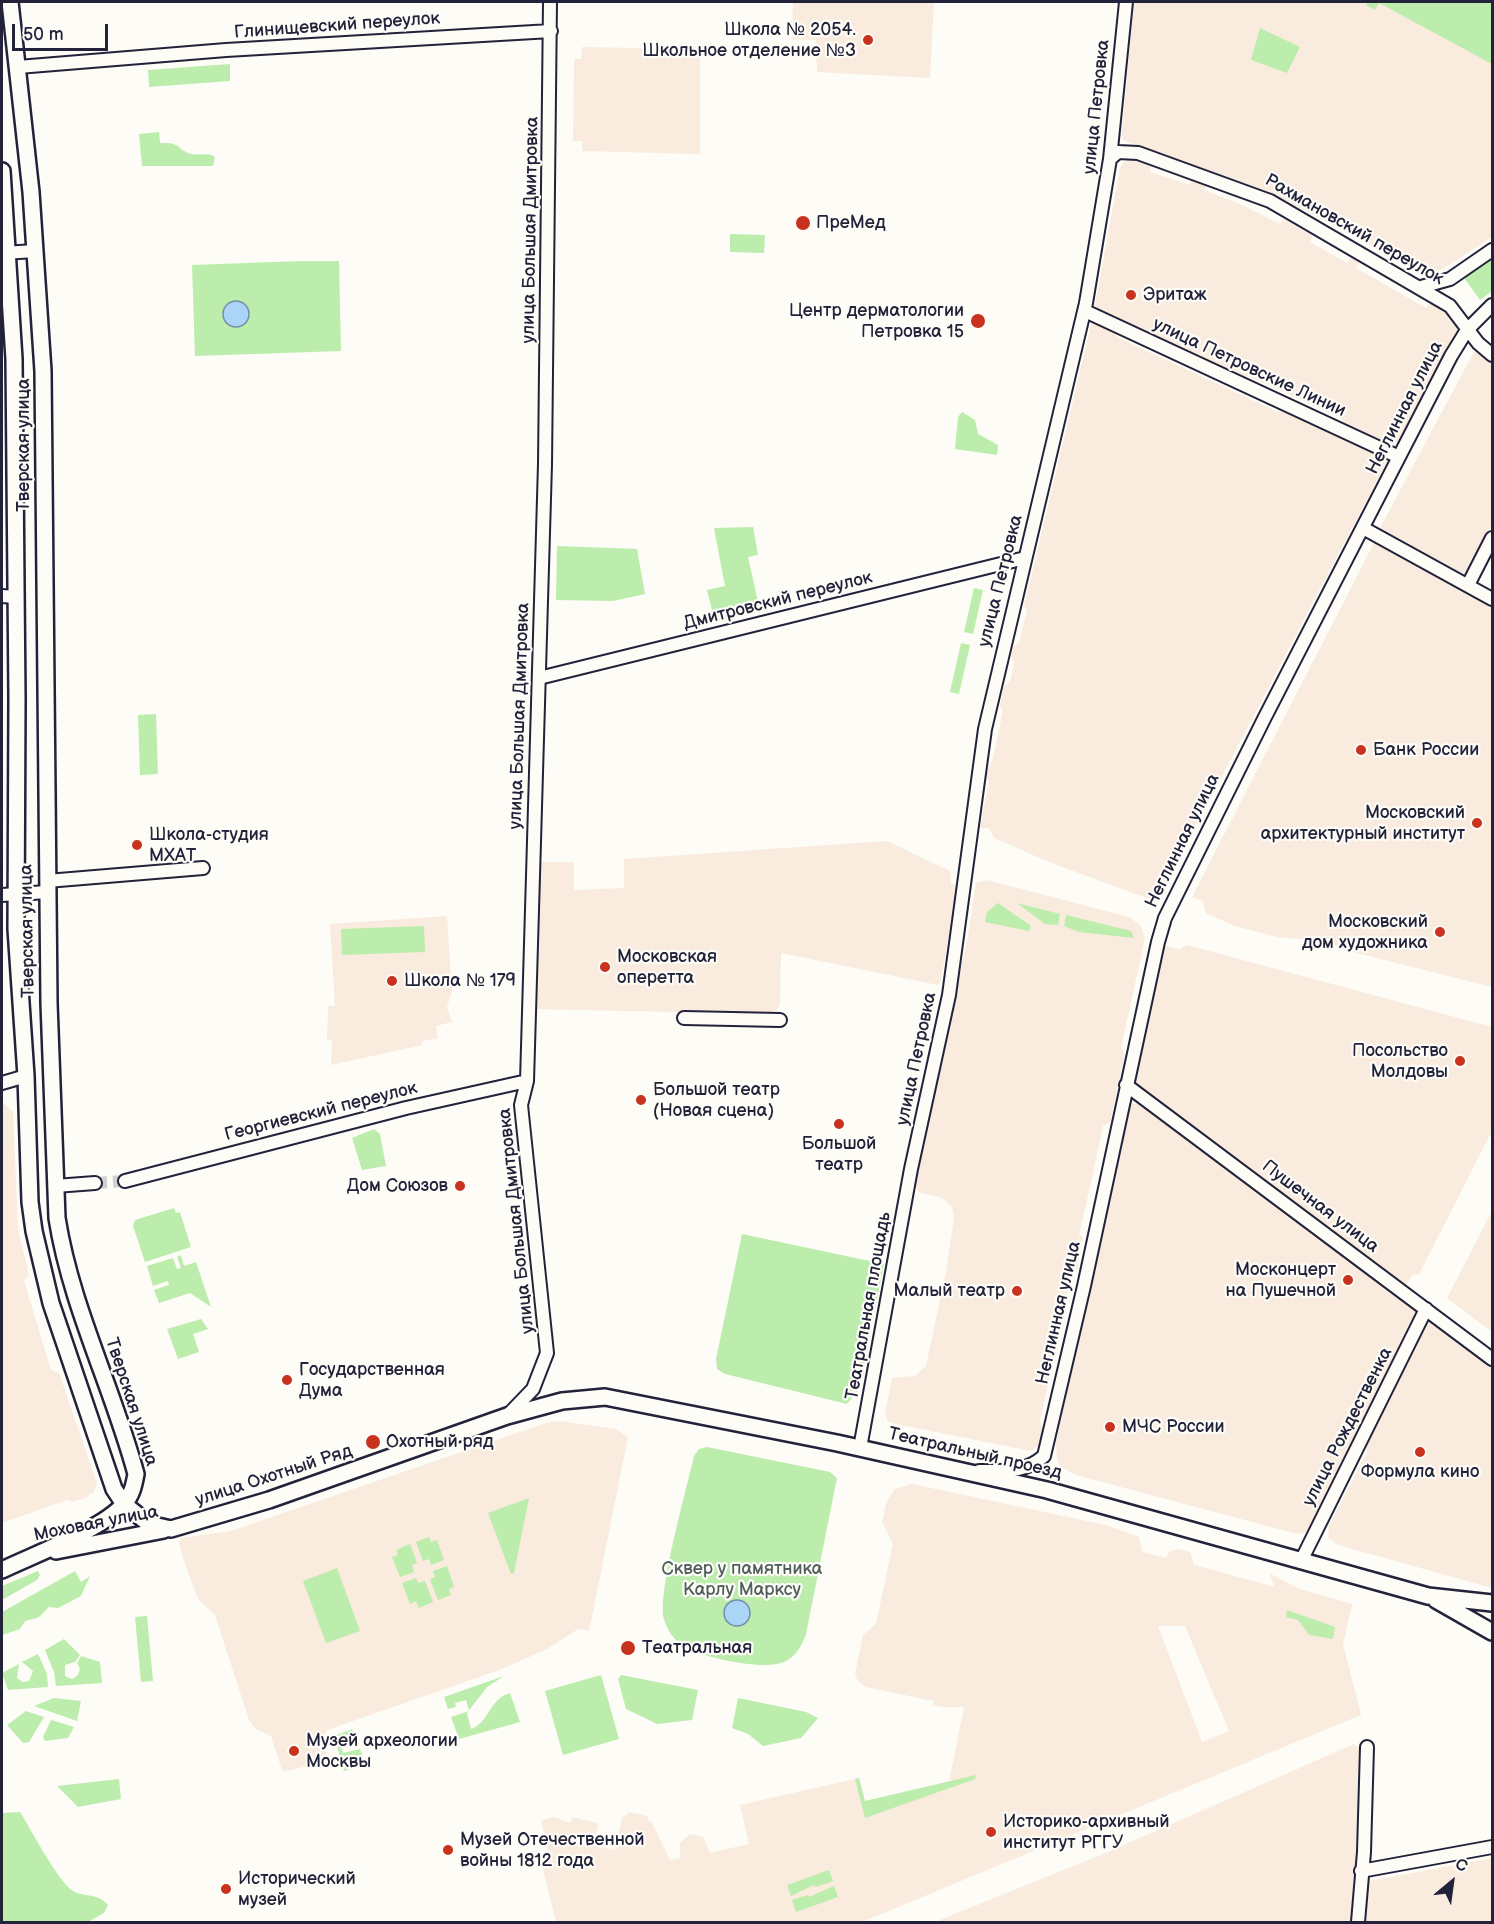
<!DOCTYPE html>
<meta charset="utf-8">
<style>
body{margin:0}
#map{position:relative;width:1494px;height:1924px;overflow:hidden;background:#fdfcf7;font-family:"Balsamiq Sans",sans-serif}
canvas{display:block}
.frame{position:absolute;inset:0;border:3px solid #22223b;pointer-events:none}
.north{position:absolute;left:1422px;top:1852px;width:60px;height:60px;-webkit-text-stroke:4px #fdfcf7;paint-order:stroke;rotate:29deg;font-size:16px;font-weight:700;line-height:24px;text-align:center;color:#22223b}
.north::after{content:'';display:block;margin:auto;width:21px;height:27px;background:#22223b;clip-path:polygon(50% 0,100% 100%,50% 72%,0 100%)}
.scale{position:absolute;left:12px;top:24px;width:96px;height:27px;box-sizing:border-box;border:3px solid #22223b;border-top:0;padding-left:8px;font-size:18px;line-height:21px;white-space:nowrap;color:#22223b;-webkit-text-stroke:4px #fdfcf7;paint-order:stroke}
</style>
<div id="map">
<canvas width="1494" height="1924"></canvas>
<div class="frame"></div>
<div class="north">С</div>
<div class="scale">50 m</div>
</div>
<script>
const g = document.querySelector('canvas').getContext('2d');
g.lineJoin = 'round';
function fill(path, color) {
  g.fillStyle = color;
  g.fill(path, 'evenodd');
}
function trace(path, color, width, dash) {
  g.strokeStyle = color;
  g.lineWidth = width;
  g.lineCap = dash ? 'butt' : 'round';
  g.setLineDash(dash || []);
  g.stroke(path);
}
function label(font, color, halo, rows, align = 'center') {
  g.font = font + ' "Balsamiq Sans",sans-serif';
  g.lineWidth = 4.5;
  g.setLineDash([]);
  g.textBaseline = 'middle';
  g.strokeStyle = halo;
  g.fillStyle = color;
  for (const [text, x, y, turn = 0] of rows) {
    g.save();
    g.translate(x, y);
    g.rotate((+turn || 0) * Math.PI / 180);
    g.textAlign = isNaN(turn) ? turn : align;
    if (halo) g.strokeText(text, 0, 0);
    g.fillText(text, 0, 0);
    g.restore();
  }
}
fill(new Path2D(`
 M 793,2 L 934,2 L 930,78 L 817,72 L 816,40 L 792,39 Z
 M 1134,2 L 1492,2 L 1492,237 L 1443,269 L 1431,274 L 1423,273 L 1270,192 L 1123,140 L 1122,131 Z
 M 582,47 L 700,49 L 700,154 L 582,151 L 582,141 L 573,141 L 574,59 L 581,59 Z
 M 1131,159 L 1151,165 L 1150,172 L 1190,185 L 1192,179 L 1206,185 L 1204,190 L 1240,204 L 1280,224 L 1283,219 L 1312,236 L 1310,242 L 1347,263 L 1351,257 L 1359,262 L 1356,268 L 1426,308 L 1432,301 L 1448,310 L 1459,325 L 1457,330 L 1397,443 L 1389,443 L 1345,424 L 1341,418 L 1248,376 L 1241,378 L 1099,312 L 1095,306 L 1120,168 L 1124,162 Z
 M 1096,321 L 1113,328 L 1117,337 L 1278,412 L 1284,410 L 1304,418 L 1305,422 L 1382,455 L 1387,461 L 1160,895 L 1160,903 L 1049,862 L 994,838 L 989,828 L 980,828 L 989,781 L 986,776 L 993,758 L 1003,711 L 1000,706 L 1004,686 L 1010,682 L 1014,662 L 1011,656 L 1014,646 L 1019,643 L 1027,610 L 1024,606 L 1028,590 L 1091,325 Z
 M 1475,350 L 1492,362 L 1492,525 L 1467,572 L 1463,574 L 1380,528 Z
 M 1374,543 L 1492,608 L 1492,987 L 1341,949 L 1331,942 L 1277,937 L 1235,926 L 1206,913 L 1203,901 L 1192,897 Z
 M 887,841 L 950,871 L 951,884 L 957,885 L 941,980 L 938,985 L 781,953 L 780,1001 L 778,1009 L 769,1014 L 532,1009 L 536,862 L 574,862 L 574,890 L 624,888 L 624,859 Z
 M 987,880 L 1129,917 L 1140,925 L 1145,938 L 1121,1047 L 1125,1054 L 1110,1122 L 1103,1126 L 1091,1182 L 1079,1235 L 1083,1237 L 1077,1269 L 1072,1273 L 1040,1421 L 1043,1428 L 1040,1440 L 1038,1446 L 1031,1451 L 896,1424 L 888,1421 L 885,1414 L 892,1378 L 915,1376 L 926,1366 L 946,1271 L 954,1218 L 952,1207 L 942,1198 L 918,1192 L 914,1178 L 968,937 L 976,883 Z
 M 447,916 L 452,991 L 447,1007 L 452,1022 L 436,1026 L 438,1038 L 422,1041 L 422,1045 L 331,1065 L 332,1041 L 327,1040 L 328,1006 L 335,1006 L 330,924 Z
 M 1161,945 L 1180,949 L 1187,945 L 1492,1027 L 1492,1131 L 1419,1274 L 1413,1275 L 1404,1287 L 1138,1086 L 1134,1078 Z
 M 2,1101 L 13,1112 L 18,1229 L 29,1275 L 24,1281 L 51,1370 L 59,1373 L 97,1483 L 94,1492 L 85,1498 L 72,1502 L 67,1500 L 2,1523 Z
 M 1133,1104 L 1141,1104 L 1420,1312 L 1311,1527 L 1304,1533 L 1297,1534 L 1076,1475 L 1061,1467 L 1057,1460 L 1056,1443 L 1126,1111 Z
 M 1492,1211 L 1492,1332 L 1447,1298 Z
 M 1428,1318 L 1492,1366 L 1492,1588 L 1338,1545 L 1328,1538 L 1329,1526 L 1367,1452 L 1366,1439 Z
 M 559,1421 L 616,1429 L 628,1437 L 589,1631 L 578,1629 L 547,1649 L 502,1669 L 327,1730 L 324,1738 L 327,1761 L 287,1771 L 282,1770 L 271,1736 L 256,1729 L 249,1720 L 215,1615 L 198,1599 L 183,1558 L 179,1543 L 181,1538 L 231,1531 L 546,1423 Z
 M 912,1484 L 1106,1525 L 1139,1537 L 1142,1552 L 1166,1558 L 1170,1551 L 1178,1549 L 1190,1552 L 1194,1565 L 1275,1587 L 1269,1573 L 1300,1589 L 1352,1604 L 1343,1644 L 1361,1715 L 862,1922 L 556,1922 L 542,1865 L 551,1863 L 541,1820 L 554,1817 L 570,1823 L 572,1817 L 598,1823 L 594,1846 L 615,1850 L 623,1815 L 627,1816 L 628,1812 L 648,1816 L 647,1820 L 651,1821 L 670,1860 L 680,1858 L 680,1843 L 690,1834 L 703,1837 L 710,1853 L 749,1844 L 740,1805 L 859,1778 L 865,1801 L 949,1782 L 964,1707 L 943,1707 L 933,1705 L 933,1701 L 866,1687 L 858,1681 L 855,1675 L 863,1635 L 876,1624 L 893,1544 L 882,1522 L 886,1503 L 895,1489 ZM 1158,1626 L 1185,1626 L 1229,1731 L 1202,1742 Z
 M 1354,1744 L 1359,1747 L 1360,1755 L 1353,1922 L 935,1922 L 1108,1852 Z
 M 1492,1858 L 1492,1922 L 1363,1922 L 1366,1884 L 1369,1881 Z`), '#f9ebdd');
fill(new Path2D(`
 M 1368,2 L 1492,2 L 1492,64 L 1379,3 L 1375,10 L 1366,5 Z
 M 1260,28 L 1300,47 L 1287,73 L 1251,60 Z
 M 230,64 L 230,81 L 149,87 L 148,70 Z
 M 159,132 L 160,143 C 182,142 176,149 191,154 C 200,156 207,152 215,157 L 213,166 L 142,166 L 139,134 Z
 M 730,234 L 765,235 L 764,253 L 730,252 Z
 M 1492,259 L 1492,291 L 1480,300 L 1464,278 Z
 M 301,261 L 339,261 L 341,351 L 195,356 L 192,265 Z
 M 962,412 L 975,420 L 978,434 L 998,445 L 997,455 L 955,449 L 958,417 Z
 M 753,527 L 758,555 L 748,557 L 760,611 L 715,622 L 707,590 L 725,586 L 714,528 Z
 M 557,546 L 637,549 L 645,594 L 613,601 L 556,600 Z
 M 974,588 L 983,590 L 973,634 L 964,632 Z
 M 961,643 L 970,645 L 959,694 L 950,692 Z
 M 156,714 L 158,774 L 140,775 L 138,715 Z
 M 998,903 L 1031,926 L 1029,931 L 985,922 L 987,912 Z
 M 1017,903 L 1060,914 L 1058,925 L 1045,924 Z
 M 1066,915 L 1131,931 L 1134,938 L 1079,932 L 1064,926 Z
 M 424,926 L 425,952 L 342,955 L 341,929 Z
 M 374,1129 L 380,1134 L 386,1166 L 362,1170 L 352,1138 Z
 M 174,1208 L 176,1213 L 180,1212 L 191,1247 L 145,1262 L 133,1226 L 135,1220 Z
 M 742,1234 L 884,1264 L 859,1389 L 847,1404 L 725,1374 L 717,1369 L 716,1359 Z
 M 181,1255 L 184,1266 L 196,1262 L 211,1307 L 190,1293 L 159,1303 L 154,1290 L 169,1285 L 168,1281 L 153,1286 L 147,1266 L 173,1258 L 177,1269 L 181,1268 L 177,1257 Z
 M 201,1319 L 208,1329 L 193,1334 L 199,1352 L 178,1359 L 167,1329 Z
 M 707,1447 L 830,1472 L 837,1478 L 806,1634 C 802,1645 796,1657 784,1662 C 765,1671 704,1658 685,1647 C 675,1642 667,1630 664,1619 C 657,1594 687,1487 694,1456 L 699,1449 Z
 M 529,1498 L 514,1573 L 511,1574 L 488,1513 Z
 M 429,1537 L 431,1542 L 437,1540 L 444,1560 L 431,1565 L 429,1559 L 423,1561 L 416,1542 Z
 M 410,1544 L 417,1563 L 412,1565 L 414,1572 L 400,1577 L 392,1557 L 398,1555 L 396,1550 Z
 M 447,1566 L 454,1587 L 449,1589 L 451,1595 L 438,1600 L 430,1579 L 435,1577 L 433,1571 Z
 M 337,1568 L 360,1631 L 326,1643 L 303,1581 Z
 M 38,1571 L 40,1575 L 37,1580 L 2,1600 L 2,1586 Z
 M 75,1571 L 81,1582 L 90,1576 L 81,1596 L 58,1608 L 49,1607 C 37,1619 41,1617 25,1621 L 20,1629 L 2,1635 L 2,1612 Z
 M 416,1578 L 418,1583 L 425,1581 L 433,1602 L 419,1608 L 416,1601 L 410,1604 L 402,1583 Z
 M 1287,1610 L 1335,1627 L 1333,1639 L 1309,1635 L 1298,1620 L 1286,1617 Z
 M 147,1616 L 153,1681 L 141,1682 L 135,1617 Z
 M 64,1639 L 80,1655 L 75,1662 L 65,1665 L 65,1676 L 72,1679 L 78,1675 L 80,1669 L 77,1663 L 81,1656 L 100,1662 L 102,1683 L 56,1686 L 54,1672 L 45,1650 Z
 M 38,1654 L 47,1674 L 48,1687 L 8,1690 L 2,1673 L 19,1664 L 17,1678 L 23,1682 L 29,1681 L 33,1671 L 22,1662 Z
 M 601,1675 L 619,1739 L 563,1755 L 545,1691 Z
 M 621,1675 L 698,1690 L 692,1720 L 657,1724 L 626,1709 L 618,1679 Z
 M 504,1676 L 487,1687 L 467,1713 L 471,1729 C 490,1722 488,1700 510,1693 L 520,1722 L 459,1739 L 451,1717 L 469,1711 L 466,1700 L 455,1703 L 456,1707 L 448,1709 L 444,1697 Z
 M 54,1698 L 81,1701 L 77,1721 L 34,1706 Z
 M 738,1698 L 806,1712 L 818,1718 L 801,1738 L 763,1746 L 748,1734 L 732,1728 Z
 M 26,1711 L 44,1717 L 29,1742 L 23,1743 L 7,1725 Z
 M 51,1720 L 74,1727 L 68,1738 L 45,1741 L 43,1737 Z
 M 352,1729 L 355,1737 L 340,1740 L 343,1753 L 360,1749 L 366,1765 L 344,1771 L 335,1740 L 337,1735 Z
 M 976,1775 L 975,1779 L 865,1818 L 855,1779 L 859,1778 L 865,1801 Z
 M 119,1779 L 121,1799 L 78,1807 L 57,1786 Z
 M 20,1812 C 31,1829 58,1882 73,1891 C 85,1898 97,1892 108,1905 L 104,1913 L 88,1922 L 2,1922 L 2,1813 Z
 M 829,1870 L 833,1881 L 816,1887 L 814,1885 L 791,1896 L 787,1885 Z
 M 834,1886 L 838,1897 L 796,1912 L 792,1900 L 808,1895 L 809,1897 Z`), '#bcedac');
const water = new Path2D(`
 M223 314a13 13 0 1 1 26 0a13 13 0 1 1-26 0Z
 M724 1613a13 13 0 1 1 26 0a13 13 0 1 1-26 0Z`);
fill(water, '#abd5f6');
trace(water, '#748dab', 1.5);
trace(new Path2D(`
 M 95,1183 L 125,1181`), '#d1d0d1', 12, [12, 6]);
const minor = new Path2D(`
 M 18,67 L 226,50 L 551,31
 M 1110,159 L 1118,152 L 1138,153 L 1270,201 L 1450,306 L 1478,343 L 1492,355
 M 2,253 L 36,251
 M 1421,287 L 1450,279 L 1492,250
 M 1085,311 L 1399,457
 M 1363,528 L 1492,599
 M 1468,585 L 1492,538
 M 2,596 L 15,597
 M 539,678 L 1025,558
 M 47,881 L 203,868
 M 2,895 L 47,892
 M 684,1018 L 780,1020
 M 2,1083 L 26,1076
 M 1126,1085 L 1492,1359
 M 125,1181 L 406,1108 L 527,1081
 M 55,1186 L 95,1183
 M 508,1415 L 533,1389 L 547,1353 L 521,1105 L 527,1081 L 545,464 L 550,2
 M 860,1448 L 911,1169 L 949,995 L 985,729 L 1086,303 L 1110,159 L 1126,2
 M 979,1471 C 1004,1471 1025,1473 1044,1456 L 1084,1286 L 1158,942 L 1165,918 L 1265,717 L 1451,356 L 1467,330 L 1492,305
 M 1301,1561 L 1426,1309
 M 1361,1871 L 1492,1847
 M 1358,1922 L 1364,1852 L 1367,1747`);
const major = new Path2D(`
 M 2,171 L 14,359 L 17,699 L 16,929 L 26,1076 L 30,1202 L 34,1231 L 51,1303 L 114,1489 L 124,1504 L 149,1524 L 171,1529 L 269,1500 L 507,1416 L 562,1401 L 605,1397 L 837,1443 L 1047,1490 L 1428,1596 L 1492,1603
 M 56,1551 L 164,1530
 M 2,1570 C 33,1555 103,1529 124,1504 C 132,1495 134,1485 136,1474 C 113,1388 71,1307 57,1218 L 49,1003 L 43,371 L 31,192 L 10,2
 M 1436,1600 L 1492,1632`);
trace(minor, '#22223b', 16);
trace(major, '#22223b', 20);
trace(minor, '#fdfcf7', 12);
trace(major, '#fdfcf7', 15);
for (const [x, y, r, color] of [
 [868,40,6,"#c8321e"],
 [803,223,8,"#c8321e"],
 [1131,295,6,"#c8321e"],
 [978,321,8,"#c8321e"],
 [1361,750,6,"#c8321e"],
 [1477,823,6,"#c8321e"],
 [137,845,6,"#c8321e"],
 [1440,932,6,"#c8321e"],
 [605,967,6,"#c8321e"],
 [392,981,6,"#c8321e"],
 [1460,1061,6,"#c8321e"],
 [641,1100,6,"#c8321e"],
 [839,1124,6,"#c8321e"],
 [460,1186,6,"#c8321e"],
 [1348,1280,6,"#c8321e"],
 [1017,1291,6,"#c8321e"],
 [287,1380,6,"#c8321e"],
 [1110,1427,6,"#c8321e"],
 [373,1442,8,"#c8321e"],
 [1420,1452,6,"#c8321e"],
 [628,1648,8,"#c8321e"],
 [294,1751,6,"#c8321e"],
 [991,1832,6,"#c8321e"],
 [448,1850,6,"#c8321e"],
 [226,1889,6,"#c8321e"]
]) {
  const dot = new Path2D();
  dot.arc(x, y, r, 0, 2 * Math.PI);
  g.fillStyle = color;
  g.fill(dot);
  trace(dot, '#fdfcf7', 2);
}
label('18px', '#22223b', '#fdfcf7', [
 ["Глинищевский переулок",337,26,-4],
 ["улица Петровка",1097,107,-84],
 ["улица Большая Дмитровка",531,230,-89],
 ["Рахмановский переулок",1354,230,30],
 ["улица Петровские Линии",1249,368,25],
 ["Неглинная улица",1405,408,-63],
 ["Тверская улица",24,445,-90],
 ["улица Петровка",1001,581,-76],
 ["Дмитровский переулок",778,601,-14],
 ["улица Большая Дмитровка",520,716,-88],
 ["Неглинная улица",1183,841,-64],
 ["Тверская улица",28,931,-91],
 ["улица Петровка",917,1059,-78],
 ["Георгиевский переулок",321,1112,-14],
 ["Пушечная улица",1320,1207,37],
 ["улица Большая Дмитровка",517,1221,-96],
 ["Театральная площадь",869,1306,-80],
 ["Неглинная улица",1059,1313,-77],
 ["Тверская улица",131,1402,72],
 ["улица Рождественка",1348,1427,-63],
 ["Театральный проезд",975,1454,13],
 ["улица Охотный Ряд",274,1476,-18],
 ["Моховая улица",96,1524,-11]
]);
label('18px', '#22223b', '#fdfcf7', [
 ["Школа № 2054.",856,30,"right"],
 ["Школьное отделение №3",856,51,"right"],
 ["ПреМед",816,223],
 ["Эритаж",1143,295],
 ["Центр дерматологии",964,311,"right"],
 ["Петровка 15",964,332,"right"],
 ["Банк России",1373,750],
 ["Московский",1465,813,"right"],
 ["архитектурный институт",1465,834,"right"],
 ["Школа-студия",149,835],
 ["МХАТ",149,856],
 ["Московский",1428,922,"right"],
 ["дом художника",1428,943,"right"],
 ["Московская",617,957],
 ["оперетта",617,978],
 ["Школа № 179",404,981],
 ["Посольство",1448,1051,"right"],
 ["Молдовы",1448,1072,"right"],
 ["Большой театр",653,1090],
 ["(Новая сцена)",653,1111],
 ["Большой",839,1144,"center"],
 ["театр",839,1165,"center"],
 ["Дом Союзов",448,1186,"right"],
 ["Москонцерт",1336,1270,"right"],
 ["на Пушечной",1336,1291,"right"],
 ["Малый театр",1005,1291,"right"],
 ["Государственная",299,1370],
 ["Дума",299,1391],
 ["МЧС России",1122,1427],
 ["Охотный ряд",386,1442],
 ["Формула кино",1420,1472,"center"],
 ["Театральная",642,1648],
 ["Музей археологии",306,1741],
 ["Москвы",306,1762],
 ["Историко-архивный",1003,1822],
 ["институт РГГУ",1003,1843],
 ["Музей Отечественной",460,1840],
 ["войны 1812 года",460,1861],
 ["Исторический",238,1879],
 ["музей",238,1900]
], 'left');
label('18px', '#505f5d', '#fdfcf7', [
 ["Сквер у памятника",742,1569],
 ["Карлу Марксу",742,1590]
]);
</script>
